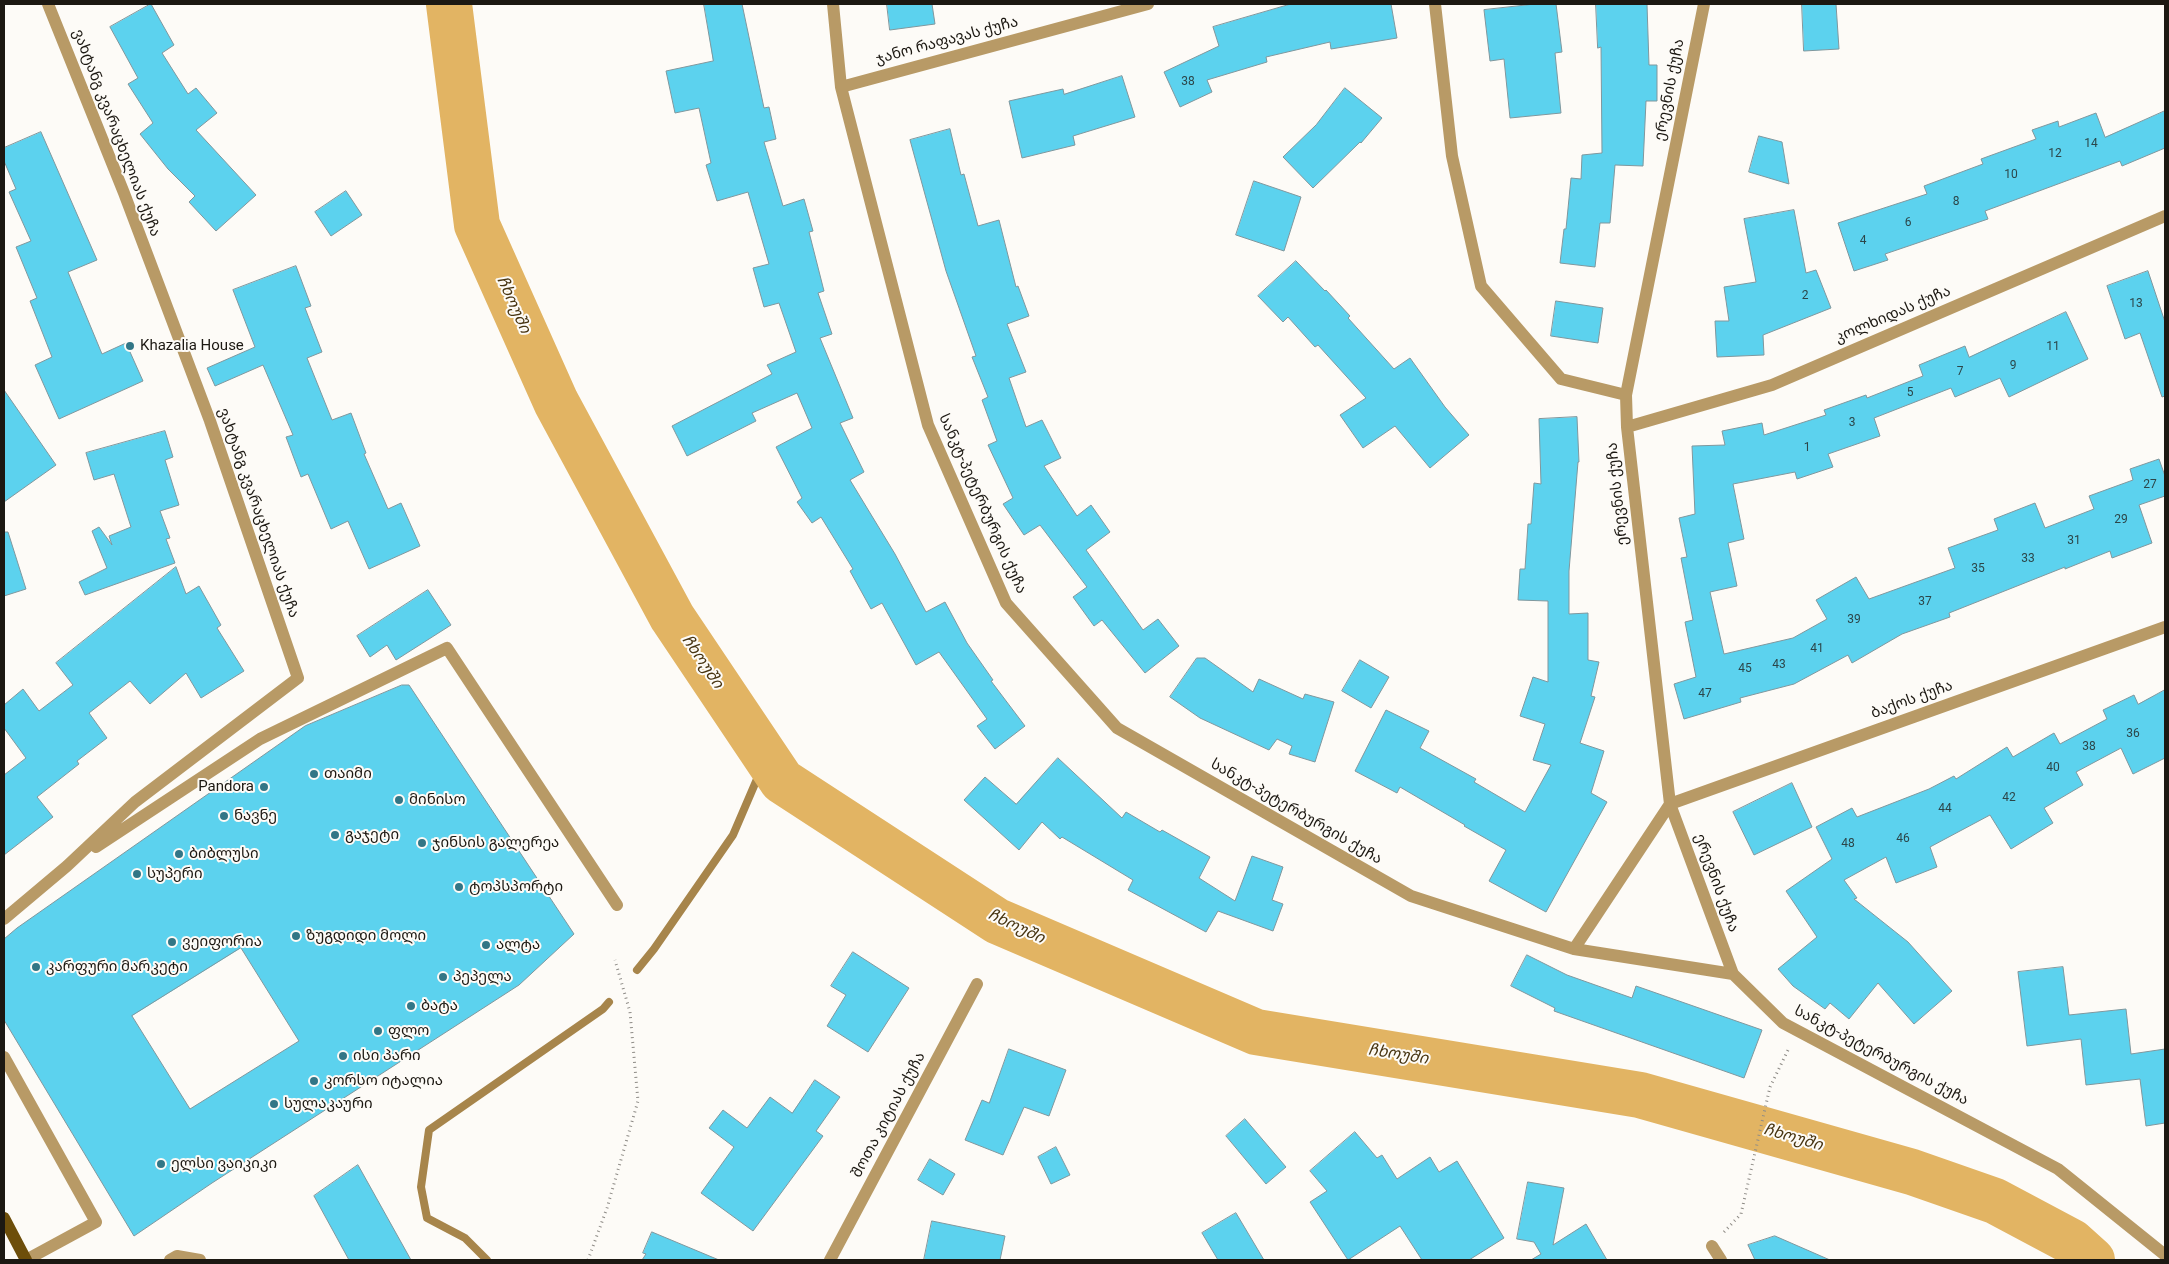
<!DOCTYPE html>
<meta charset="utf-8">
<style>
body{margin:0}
#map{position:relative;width:2169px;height:1264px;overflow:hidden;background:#fdfbf7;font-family:Roboto,sans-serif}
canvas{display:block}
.frame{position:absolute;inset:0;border:5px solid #1c1812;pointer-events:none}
</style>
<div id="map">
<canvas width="2169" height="1264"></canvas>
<div class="frame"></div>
</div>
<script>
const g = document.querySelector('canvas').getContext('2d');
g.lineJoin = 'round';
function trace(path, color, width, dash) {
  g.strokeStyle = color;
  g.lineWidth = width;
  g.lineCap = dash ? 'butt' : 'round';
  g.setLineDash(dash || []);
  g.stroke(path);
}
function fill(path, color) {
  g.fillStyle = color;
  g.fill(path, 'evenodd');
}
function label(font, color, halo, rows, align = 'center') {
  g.font = font + ' Roboto,"Noto Sans Georgian",sans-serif';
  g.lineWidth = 4;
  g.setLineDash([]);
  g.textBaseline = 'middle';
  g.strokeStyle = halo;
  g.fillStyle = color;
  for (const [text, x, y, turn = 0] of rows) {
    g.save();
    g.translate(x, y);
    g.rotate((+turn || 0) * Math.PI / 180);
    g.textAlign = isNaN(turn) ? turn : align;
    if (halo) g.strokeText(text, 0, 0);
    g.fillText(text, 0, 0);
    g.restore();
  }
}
trace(new Path2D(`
 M 637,970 L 654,949 L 733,835 L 766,758
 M 487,1260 L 465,1238 L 427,1218 L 421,1187 L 429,1130 L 603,1009 L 609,1002`), '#a7854b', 8);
trace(new Path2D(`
 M 449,4 L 477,225 L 556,402 L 672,617 L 782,781 L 997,921 L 1256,1032 L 1640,1095 L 1912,1172 L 1995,1201 L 2072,1242 L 2092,1260`), '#e2b463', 46);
const building = new Path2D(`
 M 151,4 L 174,45 L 162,53 L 188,94 L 196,88 L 217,113 L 196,130 L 256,195 L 216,231 L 189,202 L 195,196 L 168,169 L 140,134 L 153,123 L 128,84 L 138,78 L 110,27 Z
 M 704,4 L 742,4 L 764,108 L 769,107 L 776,139 L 764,142 L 783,206 L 804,199 L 813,231 L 809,232 L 824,291 L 818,293 L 832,334 L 820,338 L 853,418 L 840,423 L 864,472 L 850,480 L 895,554 L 926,612 L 945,602 L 967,643 L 993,680 L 991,681 L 1025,726 L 995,749 L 977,726 L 987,719 L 939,652 L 916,665 L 882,603 L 871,609 L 850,571 L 853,569 L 821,517 L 812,523 L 797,502 L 802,498 L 776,447 L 812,428 L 797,393 L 752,413 L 756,421 L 687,456 L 672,426 L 772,374 L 767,365 L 796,352 L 779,303 L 764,307 L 753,268 L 769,264 L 748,192 L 717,201 L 706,165 L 711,163 L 699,108 L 675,113 L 666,71 L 713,61 Z
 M 887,4 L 932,4 L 935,24 L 890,30 Z
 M 1291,4 L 1391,4 L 1397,38 L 1331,49 L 1330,42 L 1266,57 L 1267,62 L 1207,80 L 1212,92 L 1180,107 L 1164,72 L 1219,46 L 1213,27 Z
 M 1535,4 L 1556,4 L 1562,52 L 1555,53 L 1561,113 L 1510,118 L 1504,59 L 1490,61 L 1484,10 Z
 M 1596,4 L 1647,4 L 1649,65 L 1657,65 L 1657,101 L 1646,101 L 1643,166 L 1615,165 L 1610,223 L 1600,223 L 1595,267 L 1560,263 L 1564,229 L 1566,229 L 1571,178 L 1581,179 L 1582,155 L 1602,153 L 1601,47 L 1598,48 Z
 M 1802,4 L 1836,4 L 1839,49 L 1804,51 Z
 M 1122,76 L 1135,117 L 1073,136 L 1075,145 L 1022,158 L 1009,101 L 1063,89 L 1064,94 Z
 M 1345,88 L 1382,118 L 1361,143 L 1360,142 L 1313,188 L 1283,157 L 1316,125 Z
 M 2165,111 L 2165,148 L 2122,166 L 2120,161 L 1985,211 L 1988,219 L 1885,254 L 1888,260 L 1854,271 L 1838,223 L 1927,194 L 1924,186 L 1983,164 L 1981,159 L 2036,139 L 2032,130 L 2058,121 L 2059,127 L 2096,113 L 2105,137 Z
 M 950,129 L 961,175 L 964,174 L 978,226 L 999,220 L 1016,287 L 1018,286 L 1029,316 L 1007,324 L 1026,372 L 1009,378 L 1026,427 L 1042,420 L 1061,458 L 1044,466 L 1077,516 L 1091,505 L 1110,532 L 1086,550 L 1143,630 L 1158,619 L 1179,646 L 1145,673 L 1102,620 L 1094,626 L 1073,597 L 1087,587 L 1040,525 L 1024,535 L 1003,504 L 1013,498 L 988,445 L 997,441 L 982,400 L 988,397 L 972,357 L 976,356 L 946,271 L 910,140 Z
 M 41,132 L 97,260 L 68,272 L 102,354 L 126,343 L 143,381 L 59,419 L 35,365 L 52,357 L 30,301 L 37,298 L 16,247 L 31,241 L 9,192 L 16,189 L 4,161 L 4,148 Z
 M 1759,136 L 1782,142 L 1789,184 L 1749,172 Z
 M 1254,181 L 1301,197 L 1284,251 L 1236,235 Z
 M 346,191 L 362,215 L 331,236 L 315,212 Z
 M 1794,210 L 1806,273 L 1816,270 L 1831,308 L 1763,335 L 1764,355 L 1717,357 L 1715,321 L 1729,321 L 1724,287 L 1756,282 L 1744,219 Z
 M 1296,261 L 1325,291 L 1326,290 L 1350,316 L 1348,318 L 1394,369 L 1410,358 L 1445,407 L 1469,435 L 1430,468 L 1395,426 L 1363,448 L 1340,415 L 1366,398 L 1318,345 L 1315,347 L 1288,317 L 1283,322 L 1258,296 Z
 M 296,266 L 311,306 L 305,308 L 322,352 L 307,358 L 332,420 L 351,413 L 366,453 L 364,454 L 388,509 L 401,503 L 420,546 L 369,569 L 348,521 L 331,529 L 308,474 L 301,477 L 286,437 L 293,435 L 263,365 L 215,386 L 207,368 L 255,347 L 233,290 Z
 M 2148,271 L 2165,322 L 2165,396 L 2162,397 L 2140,333 L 2125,339 L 2107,286 Z
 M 1556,301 L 1603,308 L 1598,343 L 1551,336 Z
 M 2066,312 L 2088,359 L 2009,397 L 2000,378 L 1955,397 L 1951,388 L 1874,418 L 1880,436 L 1828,454 L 1833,467 L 1797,479 L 1795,472 L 1733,484 L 1744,539 L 1728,543 L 1737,586 L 1710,592 L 1724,654 L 1793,638 L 1827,619 L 1816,600 L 1856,577 L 1869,599 L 1955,568 L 1948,548 L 1998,530 L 1994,519 L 2035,503 L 2045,528 L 2094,509 L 2089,496 L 2133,480 L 2130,469 L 2159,459 L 2165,476 L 2165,496 L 2139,505 L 2152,543 L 2112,558 L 2110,551 L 2065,569 L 2065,567 L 1949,613 L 1950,617 L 1902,634 L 1852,663 L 1848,655 L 1794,684 L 1740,698 L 1741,702 L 1684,719 L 1674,684 L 1696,677 L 1685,622 L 1693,620 L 1681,558 L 1687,557 L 1679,518 L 1695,514 L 1692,446 L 1725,445 L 1722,431 L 1762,423 L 1764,435 L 1826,415 L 1824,410 L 1866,395 L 1867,398 L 1923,376 L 1919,365 L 1965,346 L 1969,357 Z
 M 4,390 L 56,465 L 4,502 Z
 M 1577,417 L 1579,462 L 1578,462 L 1569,571 L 1569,614 L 1588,613 L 1588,660 L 1599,662 L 1591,696 L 1595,697 L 1580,743 L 1604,751 L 1591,793 L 1607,802 L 1546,912 L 1489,881 L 1506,850 L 1464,826 L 1465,825 L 1400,787 L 1397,793 L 1355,771 L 1386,710 L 1429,731 L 1420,748 L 1476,779 L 1474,782 L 1525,812 L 1551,765 L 1533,760 L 1545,724 L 1520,716 L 1533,677 L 1548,682 L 1548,601 L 1518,600 L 1520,569 L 1525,569 L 1528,524 L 1531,524 L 1534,483 L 1541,484 L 1539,419 Z
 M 165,431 L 173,457 L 165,460 L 179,505 L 160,511 L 170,538 L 166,539 L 175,563 L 85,595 L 79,582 L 107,568 L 92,531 L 99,527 L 112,545 L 109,536 L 131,527 L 114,474 L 94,480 L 86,453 Z
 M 4,532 L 8,532 L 26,589 L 4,596 Z
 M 176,567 L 186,594 L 199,586 L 221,625 L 217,628 L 244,671 L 201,698 L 186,673 L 150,704 L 130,681 L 89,713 L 107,738 L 77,761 L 79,764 L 37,797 L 53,817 L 4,855 L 4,775 L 26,758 L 4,728 L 4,705 L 23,689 L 39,711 L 73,685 L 56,663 Z
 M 428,590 L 451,625 L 396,660 L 387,645 L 370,657 L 357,636 Z
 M 1197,658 L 1205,658 L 1253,692 L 1259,679 L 1303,699 L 1305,694 L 1334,702 L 1315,762 L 1289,754 L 1292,746 L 1277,739 L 1269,750 L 1200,718 L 1170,697 Z
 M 1360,660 L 1389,677 L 1371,708 L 1342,691 Z
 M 402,685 L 409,685 L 574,934 L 519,985 L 212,1183 L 134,1236 L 4,1020 L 4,939 L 17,928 L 305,726 ZM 241,948 L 299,1041 L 190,1109 L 132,1016 Z
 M 2165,690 L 2165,758 L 2133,774 L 2121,748 L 2076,772 L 2083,785 L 2044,808 L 2053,823 L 2011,849 L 1990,815 L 1930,847 L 1937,867 L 1896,883 L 1886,857 L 1844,880 L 1857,898 L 1854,899 L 1908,942 L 1952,991 L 1914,1024 L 1878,983 L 1849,1019 L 1830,1003 L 1825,1009 L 1793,986 L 1778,969 L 1817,937 L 1786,891 L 1832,859 L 1816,827 L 1852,808 L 1857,817 L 1929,789 L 1954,776 L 1956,779 L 2007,747 L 2013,757 L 2054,733 L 2060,744 L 2107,719 L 2103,710 L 2134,695 L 2138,704 Z
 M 1058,758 L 1122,818 L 1126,812 L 1160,832 L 1162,830 L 1210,857 L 1199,878 L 1235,901 L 1252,856 L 1283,867 L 1272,900 L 1283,904 L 1273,931 L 1218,911 L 1206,932 L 1128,890 L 1133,880 L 1062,837 L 1060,839 L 1042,822 L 1019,850 L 964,800 L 985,777 L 1016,804 Z
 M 1792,783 L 1812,827 L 1754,855 L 1733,812 Z
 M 853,952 L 909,988 L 868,1052 L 827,1026 L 846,995 L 831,986 Z
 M 1527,955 L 1567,975 L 1632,998 L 1636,986 L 1762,1030 L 1744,1078 L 1554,1011 L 1555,1008 L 1511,986 Z
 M 2063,967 L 2069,1015 L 2126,1009 L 2131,1054 L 2165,1049 L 2165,1123 L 2146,1126 L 2140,1079 L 2086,1085 L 2081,1039 L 2027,1046 L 2018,972 Z
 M 1009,1049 L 1066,1070 L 1049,1116 L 1024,1107 L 1003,1155 L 965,1140 L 982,1100 L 989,1103 Z
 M 815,1080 L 840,1097 L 816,1131 L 823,1136 L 753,1231 L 701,1193 L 734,1147 L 709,1128 L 723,1110 L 747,1128 L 770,1097 L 792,1113 Z
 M 1245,1119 L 1286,1167 L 1266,1184 L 1226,1136 Z
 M 1355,1132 L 1377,1158 L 1382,1155 L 1397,1179 L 1430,1157 L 1439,1172 L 1457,1161 L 1504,1238 L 1469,1260 L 1422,1260 L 1400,1226 L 1348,1260 L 1310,1202 L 1327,1191 L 1310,1171 Z
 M 1056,1147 L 1070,1175 L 1051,1184 L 1038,1157 Z
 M 930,1159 L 955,1174 L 943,1195 L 918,1180 Z
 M 358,1165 L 411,1260 L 349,1260 L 314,1196 Z
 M 1528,1182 L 1564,1188 L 1553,1245 L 1586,1224 L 1607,1260 L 1531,1260 L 1541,1254 L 1534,1242 L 1517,1239 Z
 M 1236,1213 L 1264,1260 L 1218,1260 L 1202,1233 Z
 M 932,1221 L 1005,1236 L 1000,1260 L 924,1260 Z
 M 652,1232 L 719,1260 L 642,1260 L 646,1254 L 643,1253 Z
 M 1775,1236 L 1830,1260 L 1755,1260 L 1748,1245 Z`);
fill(building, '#5cd2ee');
trace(building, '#80979d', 1);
trace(new Path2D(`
 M 1724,1232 L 1741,1214 L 1770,1087 L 1789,1048
 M 588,1260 L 607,1208 L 638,1101 L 630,1012 L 615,960`), '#8e8b86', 3, [1, 4]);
trace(new Path2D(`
 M 833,4 L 841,87 L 928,425 L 1006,603 L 1117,728 L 1411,896 L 1574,949 L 1733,974 L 1783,1023 L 2058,1169 L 2165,1255
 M 1435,4 L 1452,156 L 1481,286 L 1561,379 L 1626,395
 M 1704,4 L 1626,395 L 1627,427 L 1670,804 L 1733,974
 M 841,87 L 1148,4
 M 1627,427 L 1772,385 L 2165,216
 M 96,847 L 260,739 L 447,648 L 617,905
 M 4,919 L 67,866 L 135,802 L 298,678 L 210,421 L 124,193 L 48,4
 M 1574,949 L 1670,804 L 2165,627
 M 4,1057 L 96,1222 L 26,1260
 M 1712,1246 L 1721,1260
 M 170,1260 L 177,1256 L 200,1260
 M 830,1260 L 977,984`), '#b89a66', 12);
trace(new Path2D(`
 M 4,1218 L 26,1260`), '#6d4e0a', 12);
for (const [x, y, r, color] of [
 [130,346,5,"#327686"],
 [314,774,5,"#327686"],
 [264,787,5,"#327686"],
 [399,800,5,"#327686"],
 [224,816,5,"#327686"],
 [335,835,5,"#327686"],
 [422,843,5,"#327686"],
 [179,854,5,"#327686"],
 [137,874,5,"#327686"],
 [459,887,5,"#327686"],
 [296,936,5,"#327686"],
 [172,942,5,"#327686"],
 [486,945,5,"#327686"],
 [36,967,5,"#327686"],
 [443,977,5,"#327686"],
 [411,1006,5,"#327686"],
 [378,1031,5,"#327686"],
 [343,1056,5,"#327686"],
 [314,1081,5,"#327686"],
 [274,1104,5,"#327686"],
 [161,1164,5,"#327686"]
]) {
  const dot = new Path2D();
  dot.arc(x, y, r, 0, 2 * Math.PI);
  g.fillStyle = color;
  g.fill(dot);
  trace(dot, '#fdfbf7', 2);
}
label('12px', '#2c4649', null, [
 ["38",1188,82],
 ["14",2091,144],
 ["12",2055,154],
 ["10",2011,175],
 ["8",1956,202],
 ["6",1908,223],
 ["4",1863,241],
 ["2",1805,296],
 ["13",2136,304],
 ["11",2053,347],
 ["9",2013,366],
 ["7",1960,372],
 ["5",1910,393],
 ["3",1852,423],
 ["1",1807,448],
 ["27",2150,485],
 ["29",2121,520],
 ["31",2074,541],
 ["33",2028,559],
 ["35",1978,569],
 ["37",1925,602],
 ["39",1854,620],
 ["41",1817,649],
 ["43",1779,665],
 ["45",1745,669],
 ["47",1705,694],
 ["36",2133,734],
 ["38",2089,747],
 ["40",2053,768],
 ["42",2009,798],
 ["44",1945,809],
 ["46",1903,839],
 ["48",1848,844]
]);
label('15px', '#1c1812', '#fdfbf7', [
 ["ჯანო რაფავას ქუჩა",947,41,-15],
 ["ერევნის ქუჩა",1670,90,-79],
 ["ვახტანგ კვარაცხელიას ქუჩა",116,133,69],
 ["კოლხიდას ქუჩა",1893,315,-23],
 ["ერევნის ქუჩა",1618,494,-96],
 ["სანკტ-პეტერბურგის ქუჩა",982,504,66],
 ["ვახტანგ კვარაცხელიას ქუჩა",258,513,71],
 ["ბაქოს ქუჩა",1912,700,-20],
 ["სანკტ-პეტერბურგის ქუჩა",1296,812,30],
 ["ერევნის ქუჩა",1716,883,70],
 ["სანკტ-პეტერბურგის ქუჩა",1881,1056,28],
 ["შოთა კიტიას ქუჩა",889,1115,-62]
]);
label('15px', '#1c1812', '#fdfbf7', [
 ["Khazalia House",140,346],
 ["თაიმი",324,774],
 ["Pandora",254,787,"right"],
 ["მინისო",409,800],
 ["ნავნე",234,816],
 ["გაჯეტი",345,835],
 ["ჯინსის გალერეა",432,843],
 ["ბიბლუსი",189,854],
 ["სუპერი",147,874],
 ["ტოპსპორტი",469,887],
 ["ზუგდიდი მოლი",306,936],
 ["ვეიფორია",182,942],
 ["ალტა",496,945],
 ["კარფური მარკეტი",46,967],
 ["პეპელა",453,977],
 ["ბატა",421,1006],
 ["ფლო",388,1031],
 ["ისი პარი",353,1056],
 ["კორსო იტალია",324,1081],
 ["სულაკაური",284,1104],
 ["ელსი ვაიკიკი",171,1164]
], 'left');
label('italic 16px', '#483512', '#fdfbf7', [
 ["ჩხოუში",513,305,66],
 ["ჩხოუში",702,662,56],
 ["ჩხოუში",1016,927,25],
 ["ჩხოუში",1398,1055,9],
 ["ჩხოუში",1793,1138,16]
]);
</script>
